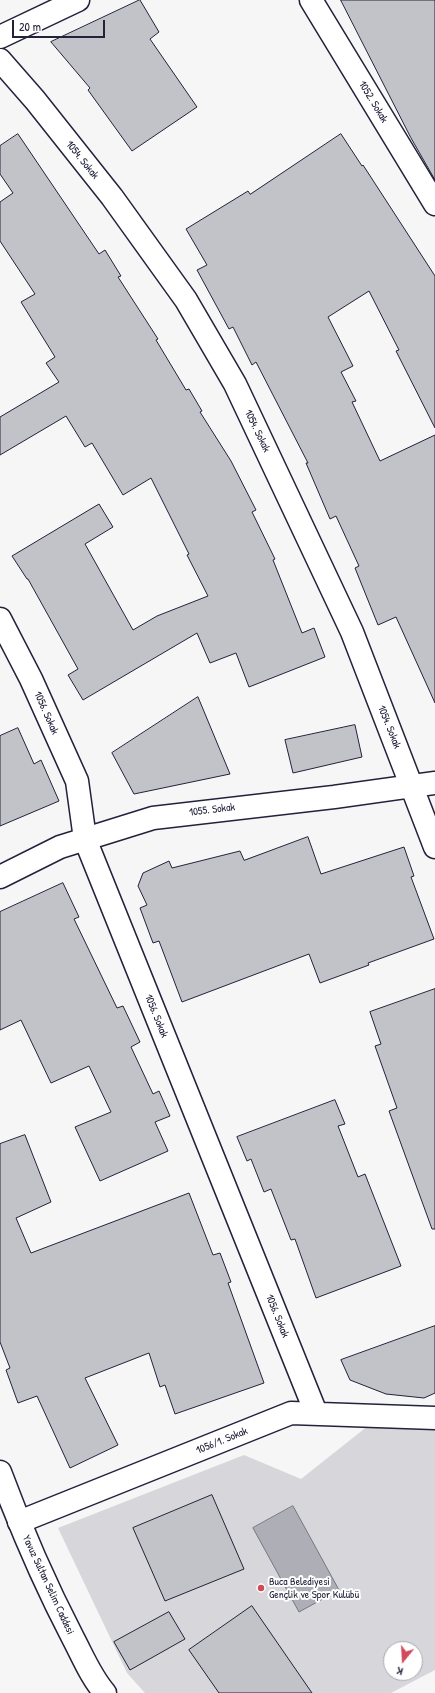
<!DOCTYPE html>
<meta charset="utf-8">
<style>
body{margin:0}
#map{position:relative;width:435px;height:1693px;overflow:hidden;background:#f6f6f7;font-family:"Patrick Hand",sans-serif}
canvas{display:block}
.north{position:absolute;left:383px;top:1641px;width:40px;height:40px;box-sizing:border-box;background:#fff;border:1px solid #a7a7b1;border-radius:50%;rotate:198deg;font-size:11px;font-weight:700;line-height:16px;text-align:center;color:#22223b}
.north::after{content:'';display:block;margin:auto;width:14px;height:18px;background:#d1495b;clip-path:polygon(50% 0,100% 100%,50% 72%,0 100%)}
.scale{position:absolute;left:12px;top:20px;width:93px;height:18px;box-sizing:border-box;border:2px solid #22223b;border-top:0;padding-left:5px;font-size:12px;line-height:14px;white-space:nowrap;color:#22223b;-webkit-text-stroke:3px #fff;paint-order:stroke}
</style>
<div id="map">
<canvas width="435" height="1693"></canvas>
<div class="north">K</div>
<div class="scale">20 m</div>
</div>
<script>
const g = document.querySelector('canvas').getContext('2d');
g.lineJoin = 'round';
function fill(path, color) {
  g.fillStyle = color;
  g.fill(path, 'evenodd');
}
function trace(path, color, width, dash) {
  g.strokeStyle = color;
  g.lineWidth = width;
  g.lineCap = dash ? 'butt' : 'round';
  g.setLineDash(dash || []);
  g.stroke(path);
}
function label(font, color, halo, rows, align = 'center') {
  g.font = font + ' "Patrick Hand",sans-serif';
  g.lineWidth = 4;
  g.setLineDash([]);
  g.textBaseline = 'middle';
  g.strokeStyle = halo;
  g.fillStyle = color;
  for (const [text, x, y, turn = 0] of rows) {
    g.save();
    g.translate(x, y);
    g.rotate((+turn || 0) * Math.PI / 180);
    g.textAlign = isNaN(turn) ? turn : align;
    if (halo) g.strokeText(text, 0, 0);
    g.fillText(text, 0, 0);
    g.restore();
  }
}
fill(new Path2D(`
 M 369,1425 L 435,1430 L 435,1670 L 391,1693 L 145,1693 L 127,1673 L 58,1528 L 244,1455 L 301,1479 ZM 391,1649 L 415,1649 L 415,1673 L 391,1673 Z`), '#d7d7db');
const water = new Path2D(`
 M 293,1506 L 339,1590 L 299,1612 L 253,1528 Z`);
fill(water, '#aeaeb7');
trace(water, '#767685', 1);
const building = new Path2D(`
 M 140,0 L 159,32 L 150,39 L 197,107 L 132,151 L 88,90 L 90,88 L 51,42 Z
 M 341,0 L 435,0 L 435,180 L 411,138 Z
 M 18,134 L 99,254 L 105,250 L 121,276 L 118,277 L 158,339 L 156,340 L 186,390 L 189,389 L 202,411 L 200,412 L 231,461 L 256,510 L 252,512 L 275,559 L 273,560 L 302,633 L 314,628 L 325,657 L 249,687 L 236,653 L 210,663 L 197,633 L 83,700 L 68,675 L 78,669 L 28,579 L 27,579 L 12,556 L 99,504 L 113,527 L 85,544 L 133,630 L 157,616 L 208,596 L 187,555 L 189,554 L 151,478 L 123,495 L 92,443 L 85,447 L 66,416 L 0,455 L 0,417 L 59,382 L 46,363 L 55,357 L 21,302 L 35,294 L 0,241 L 0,202 L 13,193 L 0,174 L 0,146 Z
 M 341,134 L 362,166 L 363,165 L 435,276 L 435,428 L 396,351 L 399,350 L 369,291 L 328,317 L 353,366 L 341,372 L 356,401 L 352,402 L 380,461 L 435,435 L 435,703 L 396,617 L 378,625 L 355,568 L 359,566 L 336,516 L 330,519 L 306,463 L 308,463 L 256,362 L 252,365 L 233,327 L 229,329 L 197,270 L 207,265 L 186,229 L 248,191 L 250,194 Z
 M 198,697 L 230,774 L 134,794 L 112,753 Z
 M 355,725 L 362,757 L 293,773 L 285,740 Z
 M 18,728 L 34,764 L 41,760 L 59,801 L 0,826 L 0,736 Z
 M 308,837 L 321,874 L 404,847 L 414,876 L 411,877 L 434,939 L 368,963 L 369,965 L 320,983 L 309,954 L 182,1002 L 159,941 L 153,943 L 140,908 L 147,905 L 138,886 L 143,873 L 169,861 L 172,868 L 240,851 L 244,860 Z
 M 63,883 L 79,917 L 74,919 L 117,1008 L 123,1006 L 140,1042 L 131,1047 L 153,1094 L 159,1091 L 170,1116 L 155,1122 L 168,1151 L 100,1181 L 75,1127 L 111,1112 L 89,1066 L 51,1083 L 21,1020 L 0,1030 L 0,912 Z
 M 435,989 L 435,1229 L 432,1229 L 389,1111 L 397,1108 L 375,1046 L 381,1044 L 370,1012 Z
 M 335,1100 L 345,1124 L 338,1126 L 358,1177 L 365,1174 L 401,1266 L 316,1298 L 295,1239 L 291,1240 L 271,1189 L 264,1192 L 251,1159 L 247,1161 L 237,1137 Z
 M 25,1135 L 51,1202 L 16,1218 L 31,1253 L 189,1193 L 213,1255 L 220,1253 L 231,1282 L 228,1283 L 264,1383 L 175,1414 L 165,1385 L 160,1387 L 149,1353 L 85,1378 L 118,1445 L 70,1468 L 37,1396 L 18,1403 L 6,1370 L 10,1368 L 0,1342 L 0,1144 Z
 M 435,1326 L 435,1393 L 424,1398 L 386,1394 L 350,1380 L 341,1360 Z
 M 212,1495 L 244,1569 L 165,1601 L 133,1528 Z
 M 252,1606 L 312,1693 L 219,1693 L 189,1650 Z
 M 169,1612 L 185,1639 L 130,1670 L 114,1642 Z`);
fill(building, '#c2c2c9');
trace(building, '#22223b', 1);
const minor = new Path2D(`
 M 311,0 L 435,204
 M 0,37 L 78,0
 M 0,60 L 35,100 L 112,197 L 186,300 L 235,384 L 352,632 L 435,847
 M 0,619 L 31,679 L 77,781 L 85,839 L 316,1413
 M 0,877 L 60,847 L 153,818 L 334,797 L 435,783
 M 19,1522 L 291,1413 L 435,1418`);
const major = new Path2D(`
 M 0,1472 C 21,1529 45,1584 73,1638 C 83,1657 91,1677 105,1693`);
trace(minor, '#22223b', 25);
trace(major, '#22223b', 25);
trace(minor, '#fff', 22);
trace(major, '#fff', 22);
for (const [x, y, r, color] of [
 [261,1588,4,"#d1495b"]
]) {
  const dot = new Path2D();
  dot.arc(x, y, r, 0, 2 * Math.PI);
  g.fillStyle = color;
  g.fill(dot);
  trace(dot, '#fff', 1.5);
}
label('11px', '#22223b', '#fff', [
 ["1052. Sokak",373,102,59],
 ["1054. Sokak",82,160,51],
 ["1054. Sokak",257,431,64],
 ["1056. Sokak",46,713,66],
 ["1054. Sokak",389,727,68],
 ["1055. Sokak",212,810,-7],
 ["1056. Sokak",156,1016,68],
 ["1056. Sokak",277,1316,68],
 ["1056/1. Sokak",222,1441,-22],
 ["Yavuz Sultan Selim Caddesi",48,1585,65]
]);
label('11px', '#22223b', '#fff', [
 ["Buca Belediyesi",269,1582],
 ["Gençlik ve Spor Kulübü",269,1595]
], 'left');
</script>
